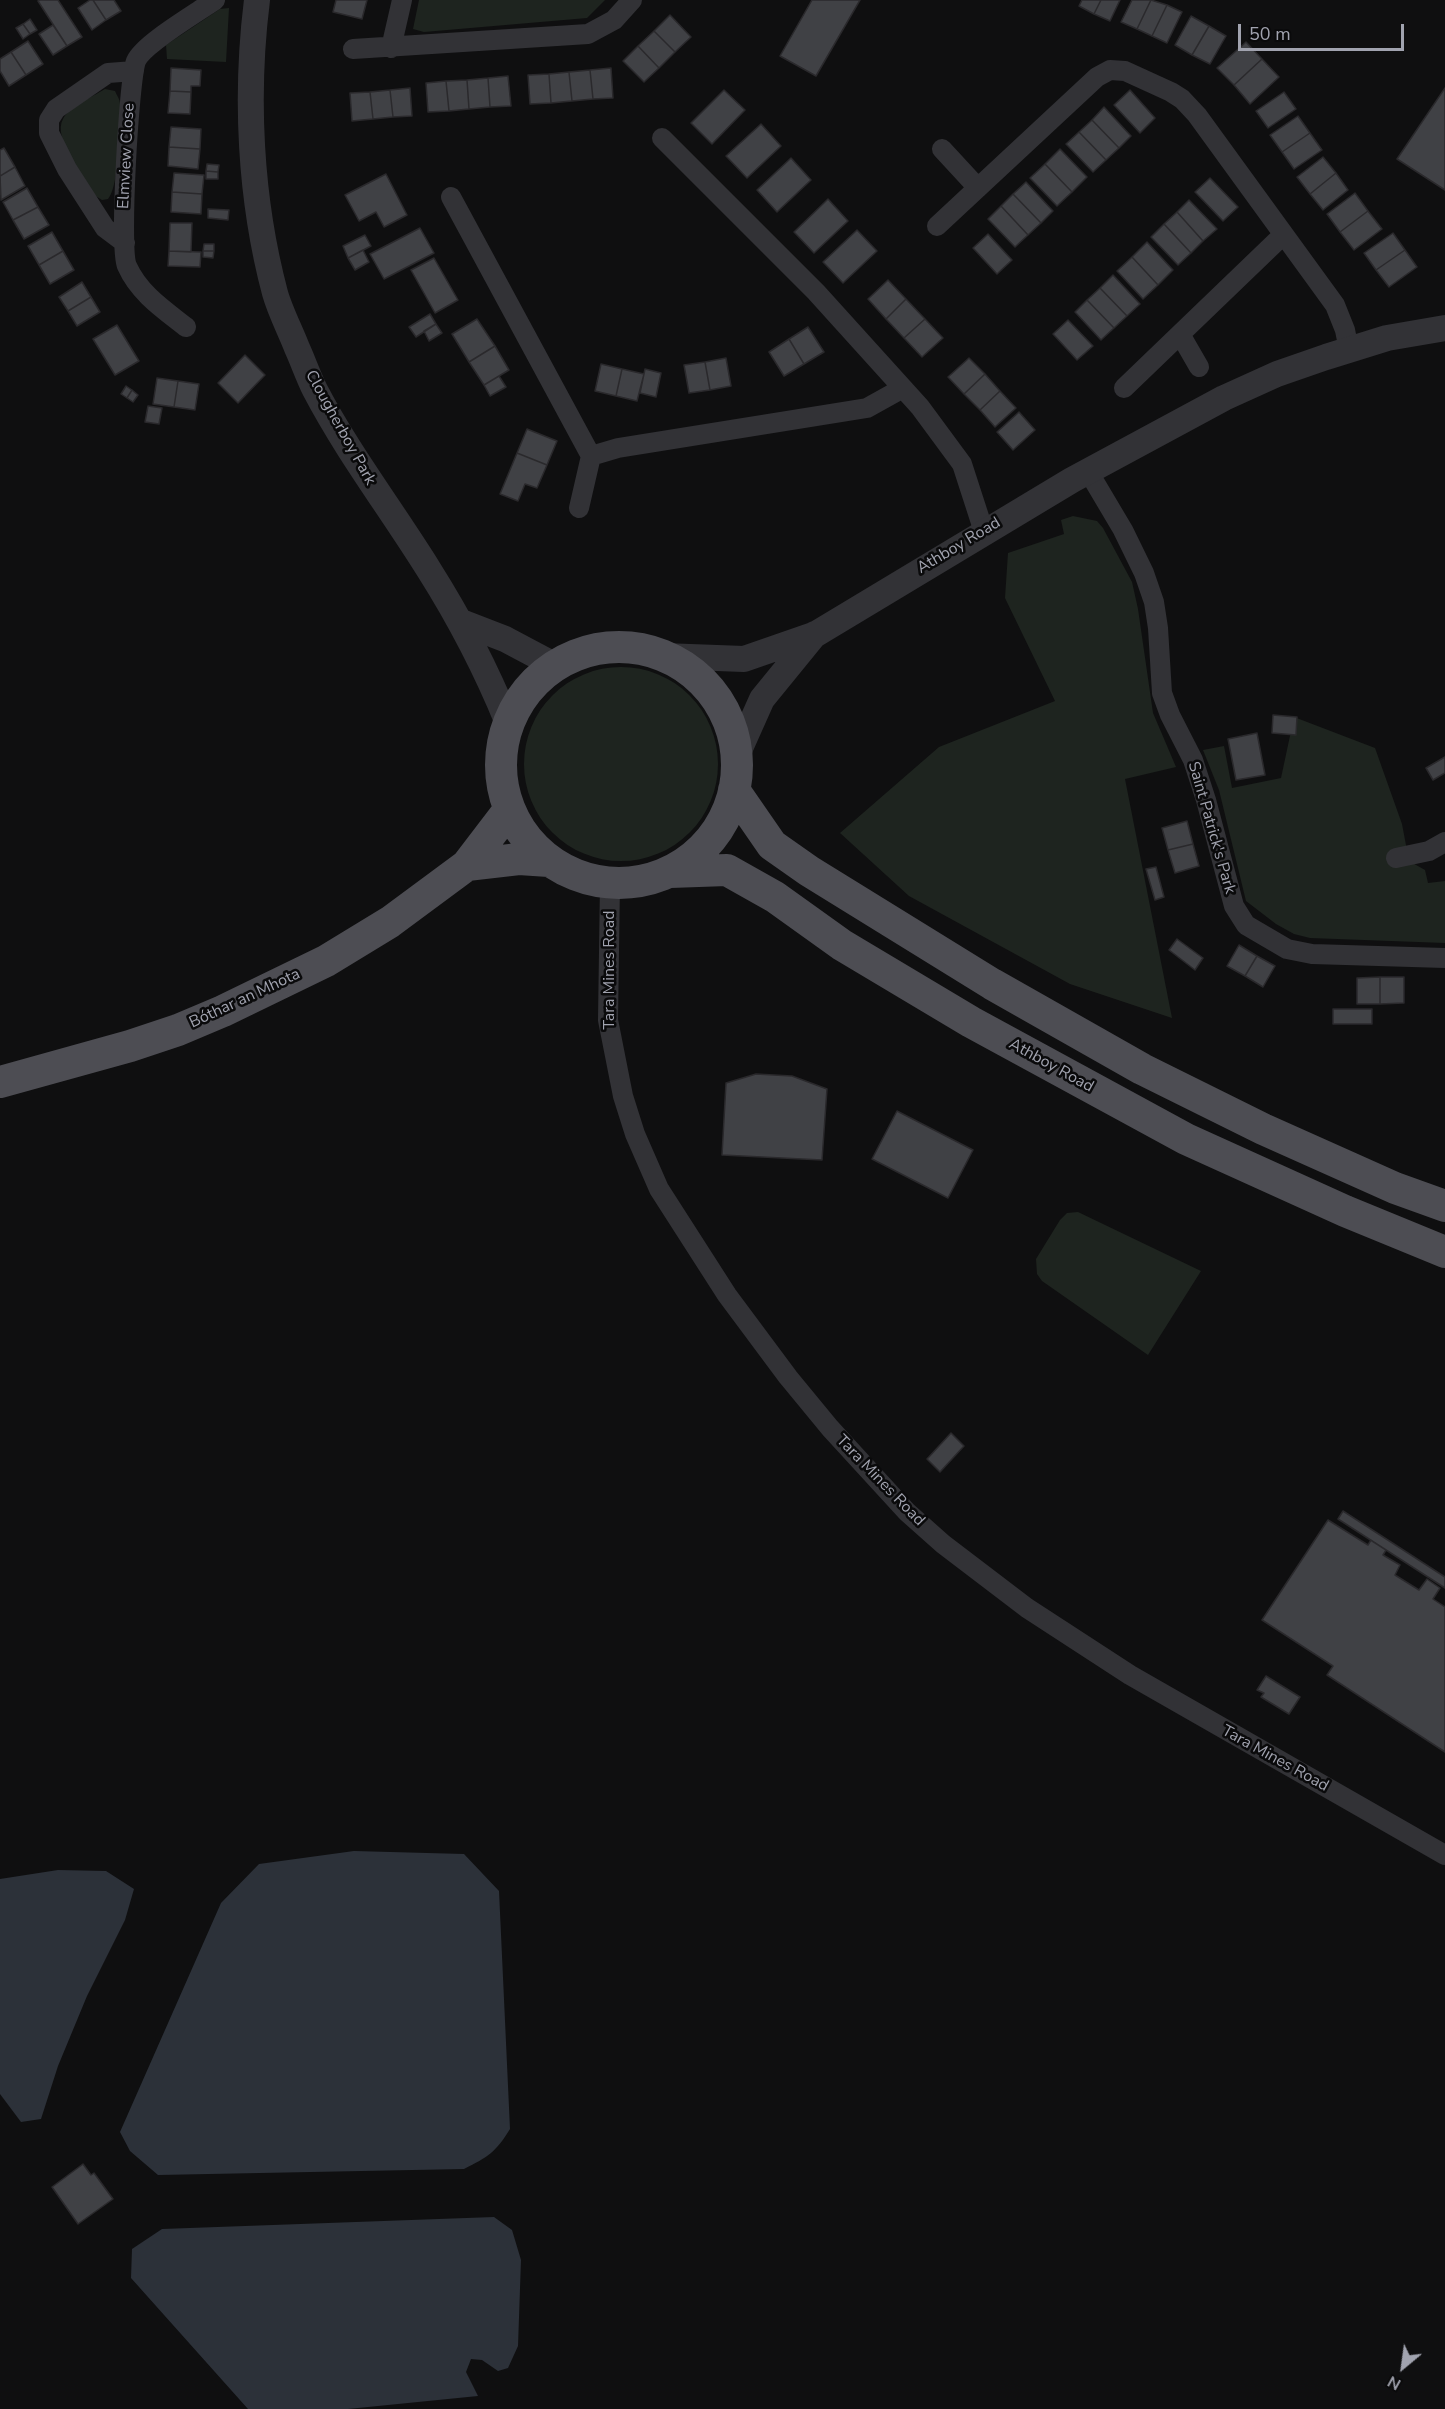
<!DOCTYPE html>
<meta charset="utf-8">
<style>
body{margin:0}
#map{position:relative;width:1445px;height:2409px;overflow:hidden;background:#0f0f10;font-family:"Nunito Sans",sans-serif}
canvas{display:block}
.north{position:absolute;left:1373px;top:2337px;width:60px;height:60px;-webkit-text-stroke:4px #0a0a0b;paint-order:stroke;rotate:209deg;font-size:16px;font-weight:700;line-height:24px;text-align:center;color:#a1a3af}
.north::after{content:'';display:block;margin:auto;width:21px;height:27px;background:#a1a3af;clip-path:polygon(50% 0,100% 100%,50% 72%,0 100%)}
.scale{position:absolute;left:1238px;top:24px;width:166px;height:27px;box-sizing:border-box;border:3px solid #a1a3af;border-top:0;padding-left:8px;font-size:18px;line-height:21px;white-space:nowrap;color:#a1a3af;-webkit-text-stroke:4px #0a0a0b;paint-order:stroke}
</style>
<div id="map">
<canvas width="1445" height="2409"></canvas>
<div class="north">N</div>
<div class="scale">50 m</div>
</div>
<script>
const g = document.querySelector('canvas').getContext('2d');
g.lineJoin = 'round';
function fill(path, color) {
  g.fillStyle = color;
  g.fill(path, 'evenodd');
}
function trace(path, color, width, dash) {
  g.strokeStyle = color;
  g.lineWidth = width;
  g.lineCap = dash ? 'butt' : 'round';
  g.setLineDash(dash || []);
  g.stroke(path);
}
function label(font, color, halo, rows, align = 'center') {
  g.font = font + ' "Nunito Sans",sans-serif';
  g.lineWidth = 5;
  g.setLineDash([]);
  g.textBaseline = 'middle';
  g.strokeStyle = halo;
  g.fillStyle = color;
  for (const [text, x, y, turn = 0] of rows) {
    g.save();
    g.translate(x, y);
    g.rotate((+turn || 0) * Math.PI / 180);
    g.textAlign = isNaN(turn) ? turn : align;
    if (halo) g.strokeText(text, 0, 0);
    g.fillText(text, 0, 0);
    g.restore();
  }
}
fill(new Path2D(`
 M 419,0 L 605,0 L 587,18 L 424,32 L 413,29 Z
 M 229,8 L 226,62 L 167,59 L 166,45 L 220,9 Z
 M 105,89 L 115,91 C 117,96 120,99 120,104 C 121,122 119,188 108,199 L 102,200 L 94,195 C 84,178 52,138 63,119 C 70,106 92,97 105,89 Z
 M 1073,516 L 1097,521 L 1103,528 L 1132,582 L 1138,609 L 1153,713 L 1176,767 L 1125,779 L 1172,1018 L 1070,984 L 909,896 L 840,833 L 939,747 L 1055,701 L 1005,598 L 1008,553 L 1064,534 L 1061,520 Z
 M524 764a97 97 0 1 1 194 0a97 97 0 1 1-194 0Z
 M 1294,717 L 1375,748 L 1402,824 L 1409,861 L 1425,870 L 1428,883 L 1445,881 L 1445,943 L 1310,938 L 1294,934 L 1276,924 L 1246,901 L 1219,790 L 1203,750 L 1224,746 L 1232,788 L 1281,778 Z
 M 1078,1212 L 1201,1271 L 1148,1355 L 1042,1281 L 1037,1274 L 1036,1259 L 1060,1220 L 1067,1213 Z`), '#1e241f');
fill(new Path2D(`
 M 354,1851 L 464,1854 L 499,1891 L 510,2129 C 496,2152 488,2157 464,2169 L 158,2175 L 130,2151 L 120,2132 L 221,1903 L 259,1864 Z
 M 58,1870 L 106,1871 L 134,1889 L 125,1920 L 87,1996 L 58,2066 L 41,2119 L 21,2122 L 0,2094 L 0,1879 Z
 M 494,2217 L 512,2230 L 521,2260 L 518,2346 L 508,2368 L 498,2371 L 482,2360 L 471,2359 L 466,2372 L 478,2396 L 348,2409 L 248,2409 L 131,2278 L 132,2249 L 162,2229 Z`), '#2c3139');
const building = new Path2D(`
 M 40,0 L 58,0 L 82,37 L 67,46 L 38,1 Z
 M 90,0 L 93,0 L 106,20 L 92,30 L 78,8 Z
 M 93,0 L 114,0 L 121,11 L 106,20 Z
 M 336,0 L 367,0 L 362,19 L 333,12 Z
 M 812,0 L 860,0 L 816,76 L 780,56 Z
 M 1082,0 L 1101,0 L 1094,14 L 1079,6 Z
 M 1101,0 L 1120,0 L 1110,21 L 1094,14 Z
 M 1132,0 L 1151,0 L 1137,29 L 1121,22 Z
 M 1151,0 L 1167,5 L 1152,36 L 1137,29 Z
 M 1167,5 L 1182,12 L 1167,43 L 1152,36 Z
 M 670,15 L 691,37 L 675,52 L 654,31 Z
 M 1191,16 L 1209,26 L 1192,55 L 1175,45 Z
 M 30,19 L 37,30 L 30,34 L 23,24 Z
 M 23,24 L 30,34 L 23,39 L 16,28 Z
 M 53,25 L 67,46 L 53,55 L 39,34 Z
 M 1209,26 L 1226,36 L 1210,64 L 1192,55 Z
 M 654,31 L 675,52 L 659,68 L 638,46 Z
 M 28,41 L 43,64 L 26,75 L 11,52 Z
 M 1246,42 L 1262,59 L 1234,85 L 1217,68 Z
 M 638,46 L 659,68 L 644,82 L 623,61 Z
 M 11,52 L 26,75 L 9,86 L 0,71 L 0,59 Z
 M 1262,59 L 1279,77 L 1250,104 L 1234,85 Z
 M 171,68 L 201,70 L 200,86 L 191,86 L 191,92 L 170,91 Z
 M 611,68 L 613,98 L 593,99 L 590,70 Z
 M 590,70 L 593,99 L 572,101 L 569,72 Z
 M 569,72 L 572,101 L 551,103 L 549,74 Z
 M 549,74 L 551,103 L 530,104 L 528,75 Z
 M 508,76 L 511,106 L 490,107 L 488,78 Z
 M 488,78 L 490,107 L 469,109 L 467,80 Z
 M 467,80 L 469,109 L 449,111 L 446,81 Z
 M 446,81 L 449,111 L 428,112 L 426,83 Z
 M 410,88 L 412,116 L 393,117 L 390,90 Z
 M 1445,88 L 1445,190 L 1397,159 Z
 M 390,90 L 393,117 L 373,119 L 370,92 Z
 M 724,90 L 745,110 L 712,144 L 691,123 Z
 M 1130,90 L 1155,118 L 1140,133 L 1114,105 Z
 M 170,91 L 191,92 L 190,114 L 168,113 Z
 M 370,92 L 373,119 L 352,121 L 350,93 Z
 M 1284,92 L 1296,109 L 1268,128 L 1256,111 Z
 M 1104,107 L 1131,136 L 1119,148 L 1092,120 Z
 M 1298,116 L 1310,133 L 1282,152 L 1270,135 Z
 M 1092,120 L 1119,148 L 1106,160 L 1079,132 Z
 M 761,124 L 781,146 L 747,178 L 726,156 Z
 M 171,127 L 201,129 L 200,149 L 169,147 Z
 M 1079,132 L 1106,160 L 1093,172 L 1066,144 Z
 M 1310,133 L 1322,150 L 1294,169 L 1282,152 Z
 M 169,147 L 200,149 L 198,169 L 168,166 Z
 M 4,148 L 15,167 L 0,176 L 0,150 Z
 M 1060,149 L 1087,177 L 1072,192 L 1045,164 Z
 M 1323,157 L 1336,173 L 1310,194 L 1297,177 Z
 M 791,158 L 811,180 L 777,212 L 757,190 Z
 M 207,164 L 219,165 L 218,172 L 206,171 Z
 M 1045,164 L 1072,192 L 1057,206 L 1030,178 Z
 M 15,167 L 25,186 L 1,200 L 0,176 Z
 M 206,171 L 218,172 L 218,179 L 206,179 Z
 M 174,173 L 204,175 L 202,194 L 172,192 Z
 M 1336,173 L 1348,190 L 1323,210 L 1310,194 Z
 M 386,174 L 407,215 L 384,227 L 376,212 L 359,221 L 345,195 Z
 M 1210,178 L 1238,207 L 1223,221 L 1195,192 Z
 M 1026,182 L 1053,211 L 1041,223 L 1013,194 Z
 M 27,188 L 38,207 L 13,220 L 3,202 Z
 M 172,192 L 202,194 L 201,214 L 171,212 Z
 M 1355,193 L 1368,211 L 1340,232 L 1327,214 Z
 M 1013,194 L 1041,223 L 1028,235 L 1001,206 Z
 M 828,199 L 848,221 L 814,253 L 794,232 Z
 M 1189,200 L 1217,229 L 1203,241 L 1177,212 Z
 M 1001,206 L 1028,235 L 1015,247 L 988,219 Z
 M 38,207 L 49,225 L 24,239 L 13,220 Z
 M 208,209 L 229,210 L 228,220 L 208,218 Z
 M 1368,211 L 1382,229 L 1354,250 L 1340,232 Z
 M 1177,212 L 1203,241 L 1191,253 L 1164,224 Z
 M 170,223 L 192,223 L 191,252 L 169,251 Z
 M 1164,224 L 1191,253 L 1178,265 L 1151,237 Z
 M 420,228 L 434,253 L 384,279 L 370,254 Z
 M 857,230 L 877,251 L 843,283 L 823,262 Z
 M 52,232 L 63,251 L 39,265 L 28,246 Z
 M 1393,233 L 1405,250 L 1376,270 L 1364,253 Z
 M 988,234 L 1012,260 L 997,274 L 973,248 Z
 M 365,235 L 371,246 L 348,258 L 343,246 Z
 M 1147,242 L 1173,270 L 1158,285 L 1132,257 Z
 M 204,244 L 214,244 L 214,251 L 203,251 Z
 M 363,250 L 369,262 L 355,270 L 348,258 Z
 M 1405,250 L 1417,267 L 1389,287 L 1376,270 Z
 M 63,251 L 74,270 L 50,284 L 39,265 Z
 M 169,251 L 201,252 L 200,267 L 168,266 Z
 M 203,251 L 214,251 L 213,258 L 203,257 Z
 M 1132,257 L 1158,285 L 1143,299 L 1117,271 Z
 M 434,258 L 458,300 L 435,313 L 411,270 Z
 M 1113,275 L 1140,304 L 1127,316 L 1100,288 Z
 M 888,280 L 906,299 L 886,319 L 868,299 Z
 M 82,282 L 91,297 L 68,311 L 59,297 Z
 M 1100,288 L 1127,316 L 1114,328 L 1087,300 Z
 M 91,297 L 100,312 L 77,326 L 68,311 Z
 M 906,299 L 925,319 L 904,338 L 886,319 Z
 M 1087,300 L 1114,328 L 1101,340 L 1075,312 Z
 M 430,314 L 436,324 L 416,337 L 409,327 Z
 M 477,319 L 495,346 L 469,362 L 452,334 Z
 M 925,319 L 943,338 L 922,357 L 904,338 Z
 M 1068,320 L 1093,346 L 1077,360 L 1053,334 Z
 M 436,324 L 442,333 L 429,341 L 424,331 Z
 M 117,325 L 139,361 L 115,375 L 93,339 Z
 M 808,327 L 824,352 L 804,364 L 789,339 Z
 M 789,339 L 804,364 L 784,376 L 769,352 Z
 M 495,346 L 509,370 L 484,385 L 469,362 Z
 M 245,355 L 265,375 L 238,403 L 218,383 Z
 M 726,358 L 731,386 L 710,390 L 705,362 Z
 M 969,358 L 985,374 L 964,394 L 948,377 Z
 M 705,362 L 710,390 L 689,393 L 684,365 Z
 M 601,364 L 622,369 L 616,396 L 595,391 Z
 M 622,369 L 644,374 L 637,401 L 616,396 Z
 M 645,369 L 661,373 L 656,397 L 640,393 Z
 M 985,374 L 1000,391 L 980,410 L 964,394 Z
 M 499,376 L 506,387 L 490,396 L 484,385 Z
 M 157,378 L 178,381 L 174,407 L 153,404 Z
 M 178,381 L 199,384 L 195,410 L 174,407 Z
 M 126,386 L 132,390 L 127,398 L 121,394 Z
 M 132,390 L 138,395 L 133,402 L 127,398 Z
 M 1000,391 L 1016,408 L 995,427 L 980,410 Z
 M 148,406 L 162,408 L 159,424 L 145,422 Z
 M 1019,412 L 1035,430 L 1013,450 L 997,432 Z
 M 527,429 L 557,441 L 547,465 L 517,453 Z
 M 517,453 L 547,465 L 537,488 L 525,484 L 518,501 L 500,494 Z
 M 1273,715 L 1297,717 L 1296,735 L 1272,733 Z
 M 1257,733 L 1265,775 L 1236,780 L 1228,739 Z
 M 1445,757 L 1445,773 L 1433,780 L 1426,768 Z
 M 1187,821 L 1193,844 L 1168,850 L 1162,828 Z
 M 1193,844 L 1199,866 L 1175,873 L 1168,850 Z
 M 1156,867 L 1164,897 L 1155,900 L 1146,869 Z
 M 1177,939 L 1203,958 L 1195,970 L 1169,950 Z
 M 1239,945 L 1257,956 L 1245,976 L 1227,966 Z
 M 1257,956 L 1275,966 L 1263,987 L 1245,976 Z
 M 1380,977 L 1380,1004 L 1357,1004 L 1357,978 Z
 M 1380,977 L 1404,977 L 1404,1003 L 1380,1004 Z
 M 1333,1009 L 1372,1009 L 1372,1024 L 1333,1024 Z
 M 756,1074 L 792,1076 L 827,1089 L 822,1160 L 722,1155 L 726,1083 Z
 M 897,1111 L 973,1150 L 948,1198 L 872,1159 Z
 M 951,1433 L 964,1446 L 940,1472 L 927,1459 Z
 M 1343,1511 L 1445,1577 L 1445,1588 L 1338,1519 Z
 M 1328,1520 L 1368,1545 L 1371,1540 L 1386,1550 L 1383,1555 L 1400,1565 L 1395,1575 L 1419,1590 L 1427,1579 L 1440,1588 L 1433,1599 L 1445,1607 L 1445,1752 L 1327,1675 L 1333,1666 L 1262,1620 Z
 M 1266,1676 L 1300,1697 L 1289,1714 L 1261,1697 L 1264,1693 L 1257,1690 Z
 M 83,2164 L 91,2175 L 94,2173 L 113,2199 L 78,2224 L 52,2187 Z`);
fill(building, '#404145');
trace(building, '#2a292c', 1.5);
trace(new Path2D(`
 M 391,48 L 402,0
 M 353,49 L 588,34 L 614,20 L 632,0
 M 662,138 L 816,292 L 920,407 L 962,464 L 984,532
 M 942,149 L 978,188
 M 451,197 L 591,456 L 579,508
 M 937,226 L 1097,77 L 1110,70 L 1125,71 L 1171,92 L 1182,99 L 1197,115 L 1335,305 L 1345,330 L 1349,350
 M 125,243 L 105,228 L 67,169 L 49,133 L 49,120 L 56,109 L 108,73 L 134,71
 M 186,327 C 163,309 139,293 127,266 C 119,249 129,80 136,61 C 143,44 198,12 215,0
 M 1180,334 L 1199,367
 M 1124,388 L 1283,235
 M 591,456 L 618,448 L 867,408 L 903,388
 M 1088,471 L 1123,530 L 1144,573 L 1154,602 L 1158,628 L 1162,693 L 1170,715 L 1193,760 L 1206,800 L 1234,906 L 1246,925 L 1287,949 L 1312,954 L 1445,958
 M 1396,858 L 1429,851 L 1445,842
 M 610,883 L 608,1020 L 623,1096 L 635,1134 L 659,1189 L 727,1295 L 788,1377 L 830,1428 L 907,1512 L 943,1544 L 1027,1608 L 1130,1675 L 1445,1855`), '#323236', 20);
trace(new Path2D(`
 M 257,0 C 245,96 250,199 275,293 C 280,311 290,330 297,348 C 303,361 308,376 315,390 C 348,453 391,509 429,570 C 460,619 486,669 508,723
 M 461,622 L 505,639 L 554,665
 M 663,656 L 744,659 L 816,634 L 1072,480 L 1224,398 L 1277,374 L 1326,357 L 1387,338 L 1445,328
 M 737,755 L 762,699 L 815,634`), '#323236', 26);
trace(new Path2D(`
 M501 765a118 118 0 1 1 236 0a118 118 0 1 1-236 0Z
 M 734,790 L 772,845 L 809,871 L 992,984 L 1142,1069 L 1263,1129 L 1395,1188 L 1445,1206
 M 467,865 L 519,859 L 549,861
 M 670,872 L 727,870 L 775,897 L 842,945 L 971,1022 L 1186,1139 L 1345,1211 L 1445,1252
 M 0,1082 L 130,1046 L 178,1030 L 223,1011 L 326,961 L 390,922 L 467,865 L 509,810`), '#4d4d53', 32);
label('16px', '#a1a3af', '#0a0a0b', [
 ["Elmview Close",127,156,-87],
 ["Clougherboy Park",340,428,61],
 ["Athboy Road",959,546,-31],
 ["Saint Patrick's Park",1211,828,74],
 ["Tara Mines Road",610,970,-90],
 ["Bóthar an Mhota",245,999,-25],
 ["Athboy Road",1051,1066,29],
 ["Tara Mines Road",880,1481,46],
 ["Tara Mines Road",1275,1759,29]
]);
</script>
